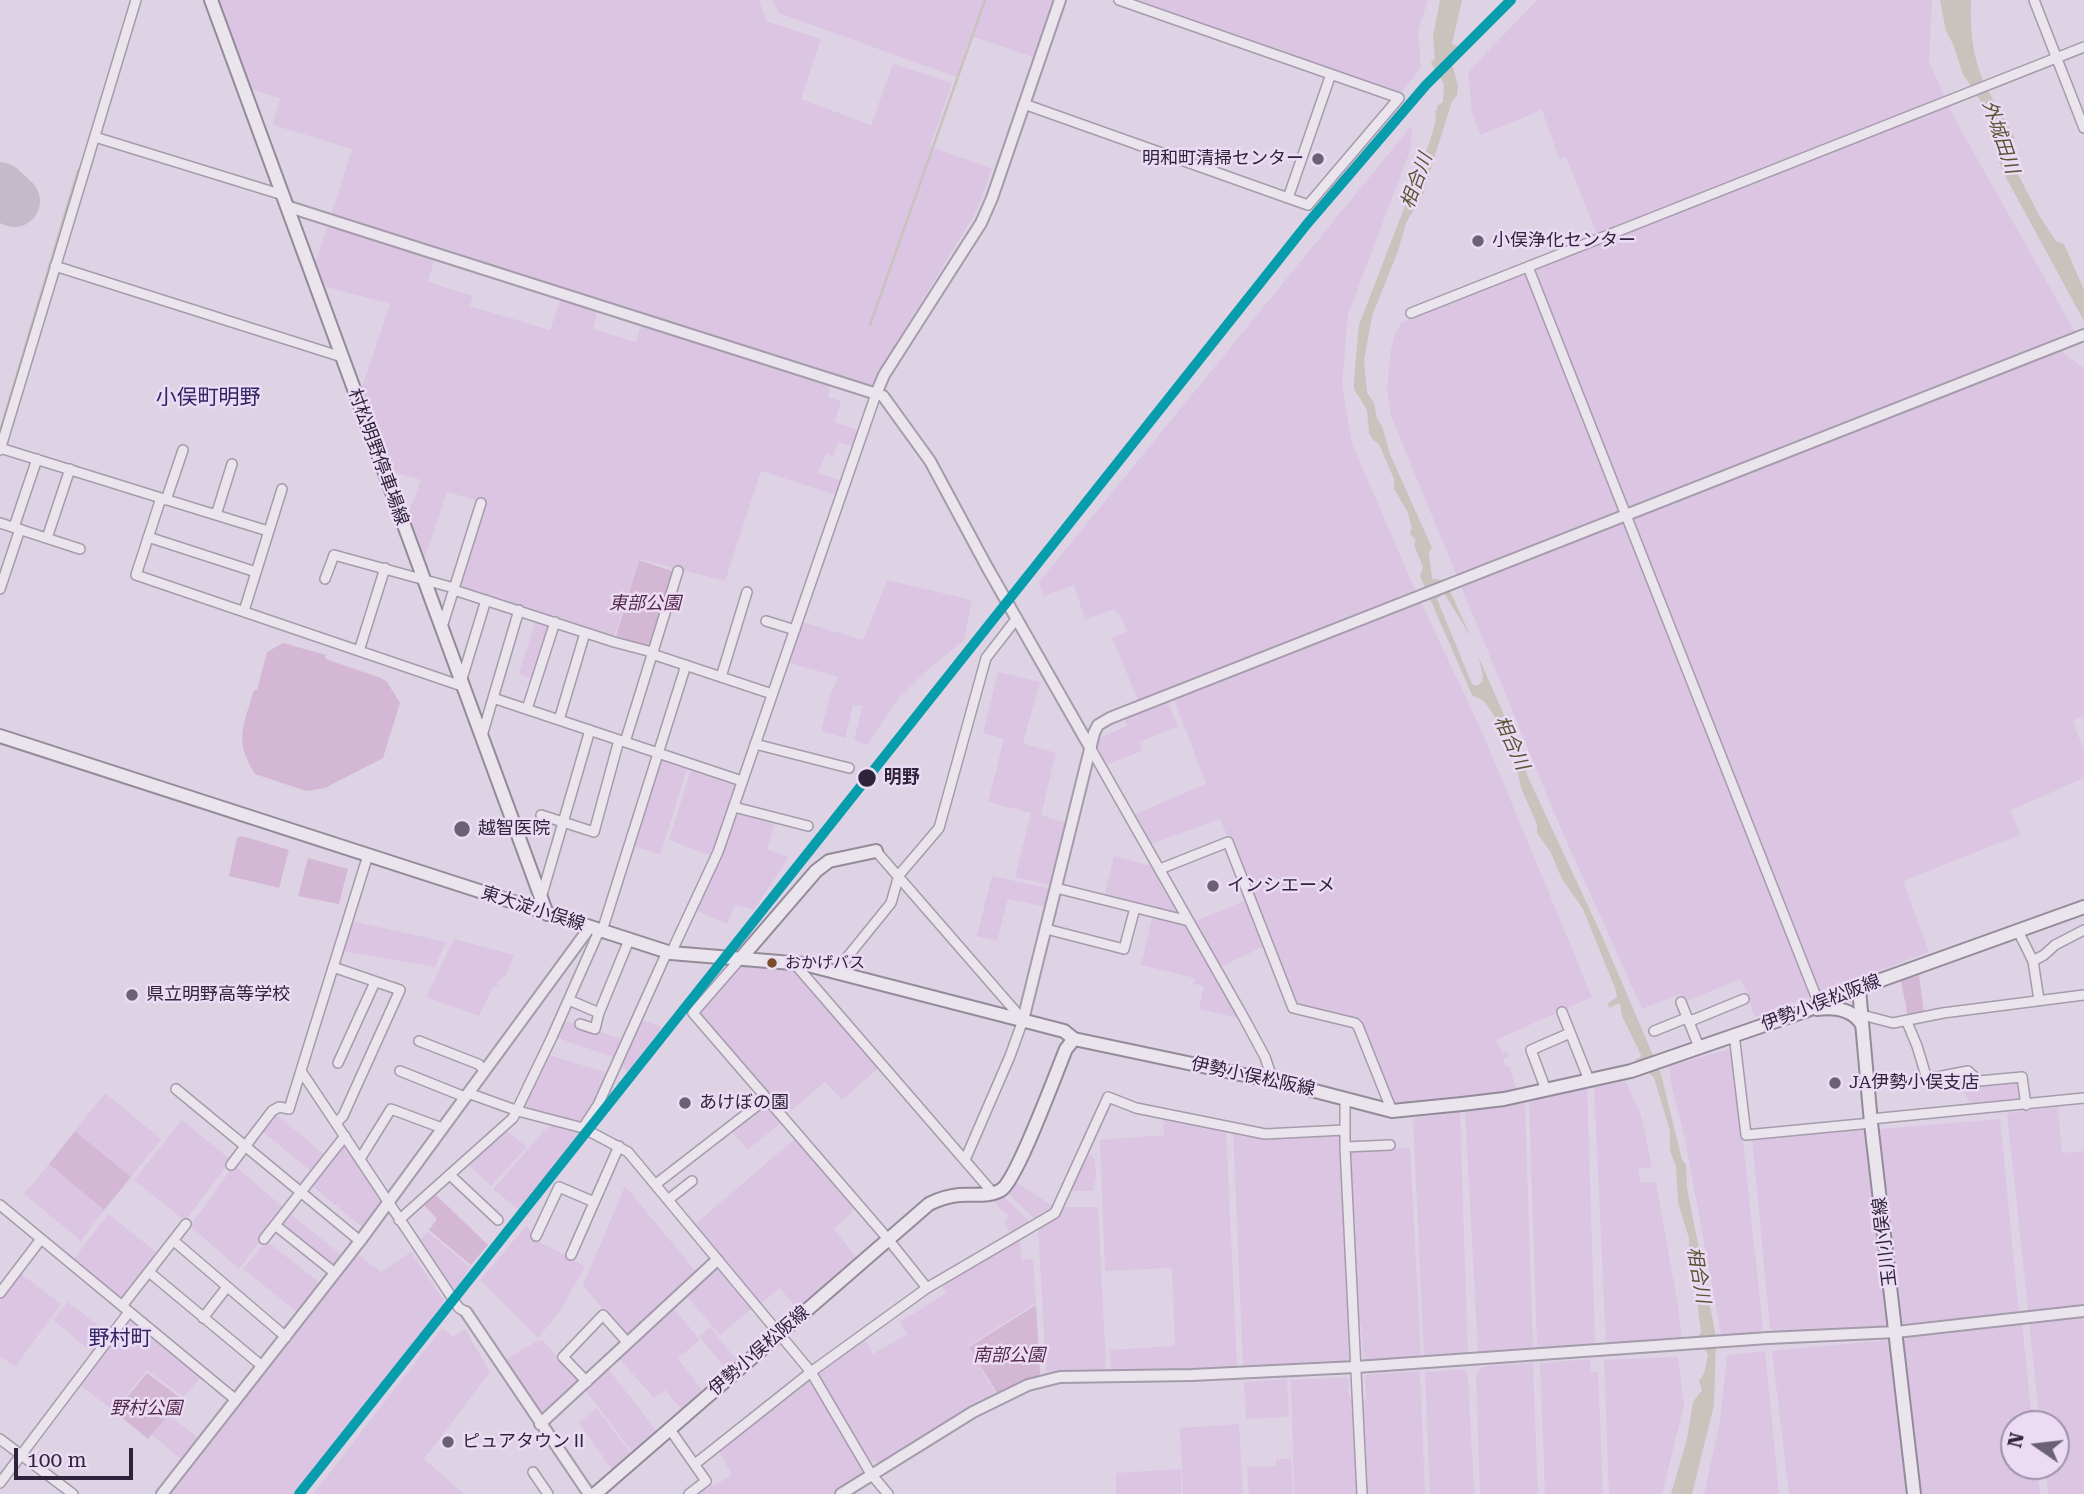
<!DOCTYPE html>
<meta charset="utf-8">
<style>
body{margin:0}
#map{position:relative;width:2084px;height:1494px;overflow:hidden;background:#ded3e4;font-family:"Roboto Serif",serif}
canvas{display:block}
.north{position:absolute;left:2000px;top:1410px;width:70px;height:70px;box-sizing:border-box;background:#ebdbf4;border:2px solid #9f91aa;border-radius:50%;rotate:284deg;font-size:19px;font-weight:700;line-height:28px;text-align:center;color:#2d233a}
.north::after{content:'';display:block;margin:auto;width:24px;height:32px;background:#6b6176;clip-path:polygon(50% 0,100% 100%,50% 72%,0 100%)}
.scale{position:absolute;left:14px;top:1448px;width:119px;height:32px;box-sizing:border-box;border:4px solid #2d233a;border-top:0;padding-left:9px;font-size:21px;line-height:24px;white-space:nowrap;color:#2d233a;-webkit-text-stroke:5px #ebdbf4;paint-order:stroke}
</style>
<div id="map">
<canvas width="2084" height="1494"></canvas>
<div class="north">N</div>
<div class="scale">100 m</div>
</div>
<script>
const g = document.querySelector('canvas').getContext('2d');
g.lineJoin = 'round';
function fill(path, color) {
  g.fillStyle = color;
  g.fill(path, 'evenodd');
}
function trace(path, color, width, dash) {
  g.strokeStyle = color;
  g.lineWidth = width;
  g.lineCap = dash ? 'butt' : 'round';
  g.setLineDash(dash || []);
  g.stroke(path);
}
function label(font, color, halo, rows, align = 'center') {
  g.font = font + ' "Roboto Serif","Noto Sans JP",serif';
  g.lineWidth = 5;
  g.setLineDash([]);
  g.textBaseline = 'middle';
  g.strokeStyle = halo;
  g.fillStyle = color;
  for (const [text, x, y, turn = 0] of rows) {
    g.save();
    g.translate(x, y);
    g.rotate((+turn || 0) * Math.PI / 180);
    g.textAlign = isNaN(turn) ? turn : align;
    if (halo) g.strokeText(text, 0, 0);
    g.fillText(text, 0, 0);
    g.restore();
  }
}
fill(new Path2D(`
 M 219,0 L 759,0 L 766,21 L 821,39 L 801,99 L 871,125 L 893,64 L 952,83 L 930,146 L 992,169 L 975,214 L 898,340 L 872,388 L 331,216 L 352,149 L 273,125 L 280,98 L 250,89 Z
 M 772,0 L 1053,0 L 1033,57 L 971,36 L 956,77 L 779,13 Z
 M 1133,0 L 1428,0 L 1418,31 L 1421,68 L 1399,95 Z
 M 1537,0 L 1932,0 L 1929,62 L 1956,121 L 2075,332 L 2058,340 L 2064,354 L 2084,368 L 2084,716 L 2073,721 L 2084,751 L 2084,778 L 2011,810 L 2020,835 L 1903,881 L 1929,952 L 1755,1017 L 1741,979 L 1684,1002 L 1680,994 L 1642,1009 L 1561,829 L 1391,416 L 1387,388 L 1390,356 L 1394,336 L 1402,322 L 1601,244 L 1566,157 L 1559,159 L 1542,110 L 1480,135 L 1472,112 L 1468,72 Z
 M 1412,125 L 1411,148 L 1348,315 L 1342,384 L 1352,444 L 1413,585 L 1484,736 L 1592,997 L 1496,1040 L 1502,1052 L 1508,1052 L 1508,1058 L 1504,1059 L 1503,1064 L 1509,1066 L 1517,1090 L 1452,1103 L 1392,1106 L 1359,1021 L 1294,1005 L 1271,943 L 1218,968 L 1195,921 L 1254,897 L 1220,819 L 1151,844 L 1133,815 L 1206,784 L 1171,691 L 1139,702 L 1112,638 L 1127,631 L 1119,613 L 1113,609 L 1085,620 L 1074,585 L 1044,596 L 1039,582 Z
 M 328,224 L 435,257 L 428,282 L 473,296 L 470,306 L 550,330 L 561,298 L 598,309 L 593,329 L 636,342 L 641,324 L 830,385 L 828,397 L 841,401 L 835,422 L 860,431 L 856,447 L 838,442 L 833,457 L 826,453 L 818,473 L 843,481 L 839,496 L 761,471 L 725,581 L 639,559 L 613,640 L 456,588 L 482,502 L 447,492 L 423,564 L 407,516 L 421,480 L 387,470 L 360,393 L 390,304 L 320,285 L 315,264 Z
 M 887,580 L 972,600 L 964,640 L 924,673 L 897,700 L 867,745 L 854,740 L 863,706 L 853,705 L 845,738 L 821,731 L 830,696 L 838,677 L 787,662 L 802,622 L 863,640 Z
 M 536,619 L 551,624 L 533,679 L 519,674 Z
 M 998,672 L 1040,682 L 1023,743 L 1056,753 L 1041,815 L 1069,824 L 1054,886 L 1015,877 L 1031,813 L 988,802 L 1004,739 L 983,733 Z
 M 1167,700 L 1178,727 L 1139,742 L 1142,751 L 1103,766 L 1094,751 L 1097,739 L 1127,726 L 1124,716 Z
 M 661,756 L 688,767 L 660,855 L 632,845 Z
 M 692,766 L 737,782 L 738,785 L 712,856 L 669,840 Z
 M 740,810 L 776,820 L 767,849 L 789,857 L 754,910 L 735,905 L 727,924 L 695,910 L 717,862 L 722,857 L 737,813 Z
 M 1114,856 L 1156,867 L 1184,918 L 1104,898 Z
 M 992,876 L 1052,889 L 1047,907 L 1008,899 L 997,941 L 977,936 Z
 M 1153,914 L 1187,923 L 1239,1015 L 1237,1018 L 1199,1009 L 1204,986 L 1194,984 L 1195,978 L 1141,965 Z
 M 351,921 L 446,942 L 435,967 L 342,951 Z
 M 454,939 L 514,955 L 506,975 L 496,982 L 499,986 L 493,987 L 479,1016 L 426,997 Z
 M 742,963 L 795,968 L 880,1067 L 842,1100 L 825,1082 L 786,1115 L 699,1015 L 700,1010 Z
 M 636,1018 L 662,1027 L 629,1072 L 616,1064 L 617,1058 L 554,1037 L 562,1020 L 626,1040 Z
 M 1733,1048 L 1763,1329 L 1759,1333 L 1721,1335 L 1685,1139 L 1672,1088 L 1669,1066 Z
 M 546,1054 L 608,1073 L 584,1126 L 521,1109 Z
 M 1967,1073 L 1979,1084 L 2020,1079 L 2023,1102 L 1972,1109 L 1958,1076 Z
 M 1622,1082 L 1626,1082 L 1641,1115 L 1652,1167 L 1638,1169 L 1641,1183 L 1656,1182 L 1678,1306 L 1682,1338 L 1606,1346 L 1594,1087 Z
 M 1587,1088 L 1595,1340 L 1594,1344 L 1590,1345 L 1537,1348 L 1529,1101 Z
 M 105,1093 L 161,1139 L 131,1177 L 75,1131 Z
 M 767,1100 L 784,1121 L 747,1150 L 731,1130 Z
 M 1525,1102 L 1533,1349 L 1478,1354 L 1465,1110 Z
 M 2058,1107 L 2062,1153 L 2084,1151 L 2084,1306 L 2030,1312 L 2028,1309 L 2007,1113 Z
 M 272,1111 L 326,1156 L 313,1173 L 258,1128 Z
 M 1460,1112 L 1468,1355 L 1424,1356 L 1413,1118 Z
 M 1163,1116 L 1226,1128 L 1237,1365 L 1235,1368 L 1115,1370 L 1111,1368 L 1110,1350 L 1175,1346 L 1172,1268 L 1105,1271 L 1100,1140 L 1164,1135 Z
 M 2000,1119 L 2019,1312 L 1901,1324 L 1880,1129 Z
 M 182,1120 L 231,1160 L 185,1221 L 134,1180 Z
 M 550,1124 L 582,1133 L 519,1210 L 493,1189 Z
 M 1870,1125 L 1889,1319 L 1884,1327 L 1775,1333 L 1770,1328 L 1752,1139 Z
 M 505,1130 L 527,1147 L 491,1186 L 469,1165 Z
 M 1233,1131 L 1342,1134 L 1350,1361 L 1243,1367 Z
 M 798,1136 L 857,1207 L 834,1229 L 859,1261 L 799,1312 L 780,1288 L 758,1306 L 693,1226 Z
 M 346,1142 L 385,1200 L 363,1228 L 310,1184 Z
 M 1410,1148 L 1421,1356 L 1366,1360 L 1363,1357 L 1361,1325 L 1357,1325 L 1350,1150 Z
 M 1085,1151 L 1095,1159 L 1096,1177 L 1093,1191 L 1068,1191 Z
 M 49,1164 L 104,1210 L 81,1241 L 24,1194 Z
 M 234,1165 L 285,1209 L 239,1269 L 190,1226 Z
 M 1013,1180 L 1053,1206 L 1053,1211 L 1038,1220 L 1034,1219 L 1006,1191 Z
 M 625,1186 L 698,1274 L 626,1338 L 583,1285 Z
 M 1001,1194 L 1030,1222 L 1030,1224 L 1011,1233 L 1004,1224 L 1009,1215 L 1002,1211 L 991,1198 Z
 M 1061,1207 L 1098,1207 L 1106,1366 L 1102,1370 L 1049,1373 L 1046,1371 L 1038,1225 Z
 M 289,1213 L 343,1256 L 334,1269 L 279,1224 Z
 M 108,1214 L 159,1254 L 123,1301 L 73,1260 Z
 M 527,1225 L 534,1239 L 585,1266 L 560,1311 L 538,1338 L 480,1280 Z
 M 428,1232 L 470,1267 L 453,1293 L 419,1241 Z
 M 1020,1236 L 1021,1260 L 1033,1259 L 1036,1303 L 968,1346 L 996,1394 L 880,1463 L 868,1460 L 817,1372 L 864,1337 L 873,1354 L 907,1334 L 900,1322 L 946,1293 L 940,1283 Z
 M 266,1241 L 319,1282 L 297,1312 L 243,1269 Z
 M 411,1252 L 446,1304 L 294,1494 L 171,1494 L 357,1254 L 381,1272 Z
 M 717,1262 L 754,1307 L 720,1335 L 684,1293 Z
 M 20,1273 L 61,1304 L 15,1367 L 0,1356 L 0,1299 Z
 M 68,1302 L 108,1333 L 93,1353 L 53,1320 Z
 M 671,1305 L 700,1340 L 678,1358 L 705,1394 L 684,1412 L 665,1390 L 654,1398 L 617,1356 Z
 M 131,1314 L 205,1372 L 184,1397 L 147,1370 L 114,1411 L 78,1384 Z
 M 2084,1315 L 2084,1494 L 2048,1494 L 2045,1466 L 2056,1466 L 2056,1424 L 2040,1424 L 2029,1323 L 2031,1321 Z
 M 2022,1322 L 2032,1424 L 2014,1424 L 2014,1466 L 2037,1466 L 2040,1494 L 1920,1494 L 1904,1341 L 1906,1336 Z
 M 710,1327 L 740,1364 L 729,1373 L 699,1336 Z
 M 442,1328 L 453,1337 L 465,1329 L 490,1372 L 424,1459 L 464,1494 L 313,1494 Z
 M 539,1340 L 543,1341 L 582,1382 L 545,1415 L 541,1415 L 505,1360 Z
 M 1888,1340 L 1892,1345 L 1908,1494 L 1789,1494 L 1772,1351 Z
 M 1765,1351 L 1779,1494 L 1704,1494 L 1720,1422 L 1727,1355 Z
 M 1678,1357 L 1684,1405 L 1662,1494 L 1609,1494 L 1604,1360 Z
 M 1590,1359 L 1591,1372 L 1598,1372 L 1603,1494 L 1545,1494 L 1540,1363 Z
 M 1533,1363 L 1538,1494 L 1480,1494 L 1476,1375 L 1480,1368 L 1487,1366 Z
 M 606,1366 L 659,1434 L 635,1456 L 583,1387 Z
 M 1463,1369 L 1468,1374 L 1474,1494 L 1430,1494 L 1425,1372 Z
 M 1420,1371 L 1425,1494 L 1365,1494 L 1361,1400 L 1366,1399 L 1365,1375 Z
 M 1348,1377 L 1349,1395 L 1353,1403 L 1357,1494 L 1294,1494 L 1291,1380 Z
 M 809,1379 L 864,1471 L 863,1474 L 833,1494 L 696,1494 L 710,1483 L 713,1486 L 732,1475 L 718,1450 Z
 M 1287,1379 L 1289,1417 L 1246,1419 L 1244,1382 Z
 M 596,1408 L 634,1457 L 615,1474 L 579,1423 Z
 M 169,1415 L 198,1438 L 181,1459 L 152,1435 Z
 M 1239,1424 L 1243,1494 L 1183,1494 L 1180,1428 Z
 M 1276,1459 L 1291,1459 L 1293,1494 L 1249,1494 L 1247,1467 L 1276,1466 Z
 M 1181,1469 L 1181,1494 L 1116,1494 L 1116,1473 Z`), '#dbc5e3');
fill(new Path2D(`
 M 639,560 L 675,572 L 652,646 L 648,647 L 616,636 Z
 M 283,643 L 326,655 L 325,658 L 328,660 L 381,678 L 387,682 L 400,703 L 383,758 L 325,788 L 306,791 L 255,774 C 233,740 244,725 254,690 L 257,690 L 267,652 Z
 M 242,836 L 289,850 L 279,888 L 229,876 L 237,838 Z
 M 308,858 L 348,869 L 339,904 L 298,896 Z
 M 1919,975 L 1924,1013 L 1908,1017 L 1901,981 Z
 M 75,1131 L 131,1177 L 104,1210 L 49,1164 Z
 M 436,1195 L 488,1245 L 471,1265 L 429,1230 L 437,1219 L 424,1205 Z
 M 1036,1305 L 1040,1373 L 1038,1377 L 997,1393 L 969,1347 Z
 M 147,1373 L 182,1399 L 148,1439 L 115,1412 Z`), '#d3b7d5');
fill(new Path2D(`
 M 1440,0 L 1462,0 L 1452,44 L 1458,46 L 1450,56 L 1458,86 L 1457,96 L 1452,101 L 1423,194 L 1406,223 L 1398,251 L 1372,316 L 1364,361 L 1367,393 L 1374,403 L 1377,419 L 1382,426 L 1390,454 L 1432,548 L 1429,552 L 1432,579 L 1445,580 L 1471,637 L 1444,593 L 1437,599 L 1472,684 L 1476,686 L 1482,682 L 1483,675 L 1478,656 L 1522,756 L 1527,775 L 1602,936 L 1661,1074 L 1682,1160 L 1686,1165 L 1687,1188 L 1716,1337 L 1714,1405 L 1692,1494 L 1671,1494 L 1687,1439 L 1693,1402 L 1702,1390 L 1699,1381 L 1704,1374 L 1708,1355 L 1697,1338 L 1701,1332 L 1694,1278 L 1687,1253 L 1689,1249 L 1689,1238 L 1678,1203 L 1676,1166 L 1670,1151 L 1670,1131 L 1654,1078 L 1635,1059 L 1640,1058 L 1641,1055 L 1622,1016 L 1620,1003 L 1609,1008 L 1608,1003 L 1617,997 L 1615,988 L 1583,909 L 1562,879 L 1550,851 L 1537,833 L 1537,824 L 1521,788 L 1518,773 L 1513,765 L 1513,754 L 1502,727 L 1484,701 L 1472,695 L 1420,576 L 1423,567 L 1414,545 L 1416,540 L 1410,534 L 1412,528 L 1407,511 L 1394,489 L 1394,479 L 1379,444 L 1373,440 L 1369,433 L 1367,410 L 1354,389 L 1354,379 L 1359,325 L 1430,141 L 1436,120 L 1435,110 L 1437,111 L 1437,106 L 1443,102 L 1444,84 L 1431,63 L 1435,58 L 1433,36 Z
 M 1940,0 L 1971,0 C 1970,27 1972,55 1983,80 C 1992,100 2005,119 2015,138 L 2010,139 L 2003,134 L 2006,151 L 2040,217 L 2056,241 L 2064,244 L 2084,290 L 2084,321 L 2004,174 L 1997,157 L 1987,111 L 1963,74 L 1953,44 L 1946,31 Z`), '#cac2bc');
trace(new Path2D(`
 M 870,325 L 985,0
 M 0,431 L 78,170`), '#cac2bc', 2.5);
trace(new Path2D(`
 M 0,188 L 14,201`), '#c4bbc9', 52);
const minor = new Path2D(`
 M 1119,0 L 1399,98 L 1308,205 L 1288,198
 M 2034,0 L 2084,128
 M 1024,104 L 1288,198 L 1331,74
 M 95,137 L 283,195
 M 55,266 L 342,357
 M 1528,267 L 1819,1004
 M 1411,313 L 2084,47
 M 0,448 L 161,498 L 136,575 L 462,686
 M 0,450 L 136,0
 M 161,498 L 268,531
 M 166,500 L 183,450
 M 216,515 L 232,464
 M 0,523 L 80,549
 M 14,527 L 37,459
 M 148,537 L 256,572
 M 47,538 L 70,469
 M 325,579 L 334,555 L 454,588
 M 0,589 L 20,529
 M 454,590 L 614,642 L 648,651 L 652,654 L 772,694
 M 244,611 L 282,489
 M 766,621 L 795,630
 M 442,627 L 481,503
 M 359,651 L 385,568
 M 721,677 L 747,592
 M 461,682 L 486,600
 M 493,698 L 519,610
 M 527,709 L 555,622
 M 559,720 L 585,633
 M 482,736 L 493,698 L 742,781
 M 625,742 L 678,571
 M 755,744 L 849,768
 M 1091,749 L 1244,1018 L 1265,1057 L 1273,1081
 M 734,807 L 808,826
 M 541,815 L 594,832 L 619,740
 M 876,851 L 1023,1020 L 1010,1056 L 965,1160
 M 1160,869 L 1228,842 L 1293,1008 L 1355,1023 L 1358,1026 L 1392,1111
 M 1056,888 L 1189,921
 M 541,898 L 590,730
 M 1046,929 L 1124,949 L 1135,908
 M 602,931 L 686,665
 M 2018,931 L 2033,961 L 2039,1000
 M 671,953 L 718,852 L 876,394
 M 741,958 L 693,1013 L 888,1239 L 927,1288
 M 2033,961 L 2044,955 L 2055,945 L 2084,930
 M 794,963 L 993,1193
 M 333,967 L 400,990 L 343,1116 L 336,1123
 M 836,971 L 891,903 L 899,875 L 939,828 L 986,658 L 1017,618
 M 569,1000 L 599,1013 L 629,940
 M 1681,1002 L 1699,1047
 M 1562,1012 L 1589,1080
 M 1862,1015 L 1893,1023 L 1943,1013 L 2084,995
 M 1907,1022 L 1917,1046 L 1927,1079 L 1968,1071 L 1979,1081 L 2022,1077 L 2026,1105
 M 580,1024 L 595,1029 L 599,1013
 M 1654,1031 L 1684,1019 L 1693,1020 L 1744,999
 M 1734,1034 L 1746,1135 L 1871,1123
 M 419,1041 L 478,1064 L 485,1070
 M 338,1063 L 375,982
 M 301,1071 L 459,1308 L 466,1312
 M 400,1071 L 465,1097
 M 176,1089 L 360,1241
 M 1546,1090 L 1531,1050 L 1570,1033
 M 468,1093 L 518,1111 L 583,1128 L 628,1152 L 811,1372 L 871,1474 L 888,1494
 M 1345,1098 L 1345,1147 L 1362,1494
 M 1871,1119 L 2084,1098
 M 583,1128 L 598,1105 L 667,952
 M 1345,1147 L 1390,1145
 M 360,1159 L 391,1109 L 442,1128
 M 231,1165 L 272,1111 L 279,1107 L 289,1109 L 368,855
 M 450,1175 L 498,1220
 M 656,1184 L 767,1098
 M 669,1199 L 692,1181
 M 0,1205 L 236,1400
 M 399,1220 L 513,1118 L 552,1037 L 599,931
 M 275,1225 L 335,1273
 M 536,1236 L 559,1187 L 594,1202
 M 264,1239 L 345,1136
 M 174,1241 L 286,1337
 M 571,1255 L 619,1146
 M 149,1272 L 262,1366
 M 0,1293 L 41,1239
 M 122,1306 L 186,1224
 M 203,1318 L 227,1287
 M 587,1382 L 563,1357 L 603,1315 L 627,1342
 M 669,1428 L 706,1481 L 689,1494
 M 0,1439 L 73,1494
 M 695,1464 L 811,1372 L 927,1288 L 1055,1213 L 1108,1097 L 1136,1108 L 1265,1134 L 1344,1130
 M 533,1472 L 548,1494
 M 0,1483 L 129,1312`);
const tertiary = new Path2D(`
 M 286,206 L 883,396 L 930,461 L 987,567 L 1091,749
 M 876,394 L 884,375 L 981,223 L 992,198 L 1060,0
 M 1023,1020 L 1094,733 L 1098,725 L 1110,718 L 2084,335
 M 466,1312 L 589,1494
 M 540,1424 L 717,1260
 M 162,1494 L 360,1241 L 590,927
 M 841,1494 L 973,1412 L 1028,1385 L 1060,1377 L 1192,1375 L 1356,1367 L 1768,1338 L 1896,1332 L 2084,1311`);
const secondary = new Path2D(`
 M 211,0 L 547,914
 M 0,736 L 671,953 L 804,964 L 1064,1031 L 1074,1039
 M 741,958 L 816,871 L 829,861 L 876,851
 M 1859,989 L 1871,1123 L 1914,1494
 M 1817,1009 C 1834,1007 1853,1009 1862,1025
 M 1074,1039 L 1292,1085 L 1392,1111 L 1462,1104 L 1504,1099 L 1631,1071 L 1805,1011 L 1881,980 L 2084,907
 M 595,1494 L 929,1204 C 939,1199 948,1196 959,1195 C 973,1194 990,1197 1001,1190 C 1017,1180 1056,1073 1066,1049 L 1074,1039`);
trace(minor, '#a49bab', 12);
trace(tertiary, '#a49bab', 14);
trace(secondary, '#938b9a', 16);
trace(minor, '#eae4ed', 9);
trace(tertiary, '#eae4ed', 10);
trace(secondary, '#eae4ed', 12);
trace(new Path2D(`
 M 299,1494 L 1307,224 L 1426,85 L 1511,0`), '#079dad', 10);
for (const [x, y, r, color] of [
 [1318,159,7,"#6b6176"],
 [1478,241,7,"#6b6176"],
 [867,778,10,"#2d233a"],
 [462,829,9,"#6b6176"],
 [1213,886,7,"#6b6176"],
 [772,963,6,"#7a4b2a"],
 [132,995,7,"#6b6176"],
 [1835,1083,7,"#6b6176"],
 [685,1103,7,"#6b6176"],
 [448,1442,7,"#6b6176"]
]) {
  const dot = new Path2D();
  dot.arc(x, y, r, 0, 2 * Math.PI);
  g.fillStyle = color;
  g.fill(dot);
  trace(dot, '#ebdbf4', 2.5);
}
label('16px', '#2d233a', '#ebdbf4', [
 ["おかげバス",785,963]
], 'left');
label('18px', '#2d233a', '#ebdbf4', [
 ["明和町清掃センター",1304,159,"right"],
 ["小俣浄化センター",1492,241],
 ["越智医院",478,829],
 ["インシエーメ",1227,886],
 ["県立明野高等学校",146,995],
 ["JA伊勢小俣支店",1849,1083],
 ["あけぼの園",699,1103],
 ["ピュアタウンⅡ",462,1442]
], 'left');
label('18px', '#2d233a', '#ebdbf4', [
 ["村松明野停車場線",378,457,70],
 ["東大淀小俣線",533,909,18],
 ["伊勢小俣松阪線",1821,1003,-21],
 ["伊勢小俣松阪線",1253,1077,12],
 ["玉川小俣線",1885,1242,-97],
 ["伊勢小俣松阪線",759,1351,-41]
]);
label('italic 18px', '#552b4d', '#ebdbf4', [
 ["東部公園",645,604],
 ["南部公園",1009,1356],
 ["野村公園",146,1409]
]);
label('bold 18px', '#2d233a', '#ebdbf4', [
 ["明野",884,778]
], 'left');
label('italic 19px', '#595433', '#ebdbf4', [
 ["外城田川",2000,137,71],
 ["相合川",1417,181,-70],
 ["相合川",1511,743,65],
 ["相合川",1698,1275,80]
]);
label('21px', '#2e2564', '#ebdbf4', [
 ["小俣町明野",208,398],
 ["野村町",120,1339]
]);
</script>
